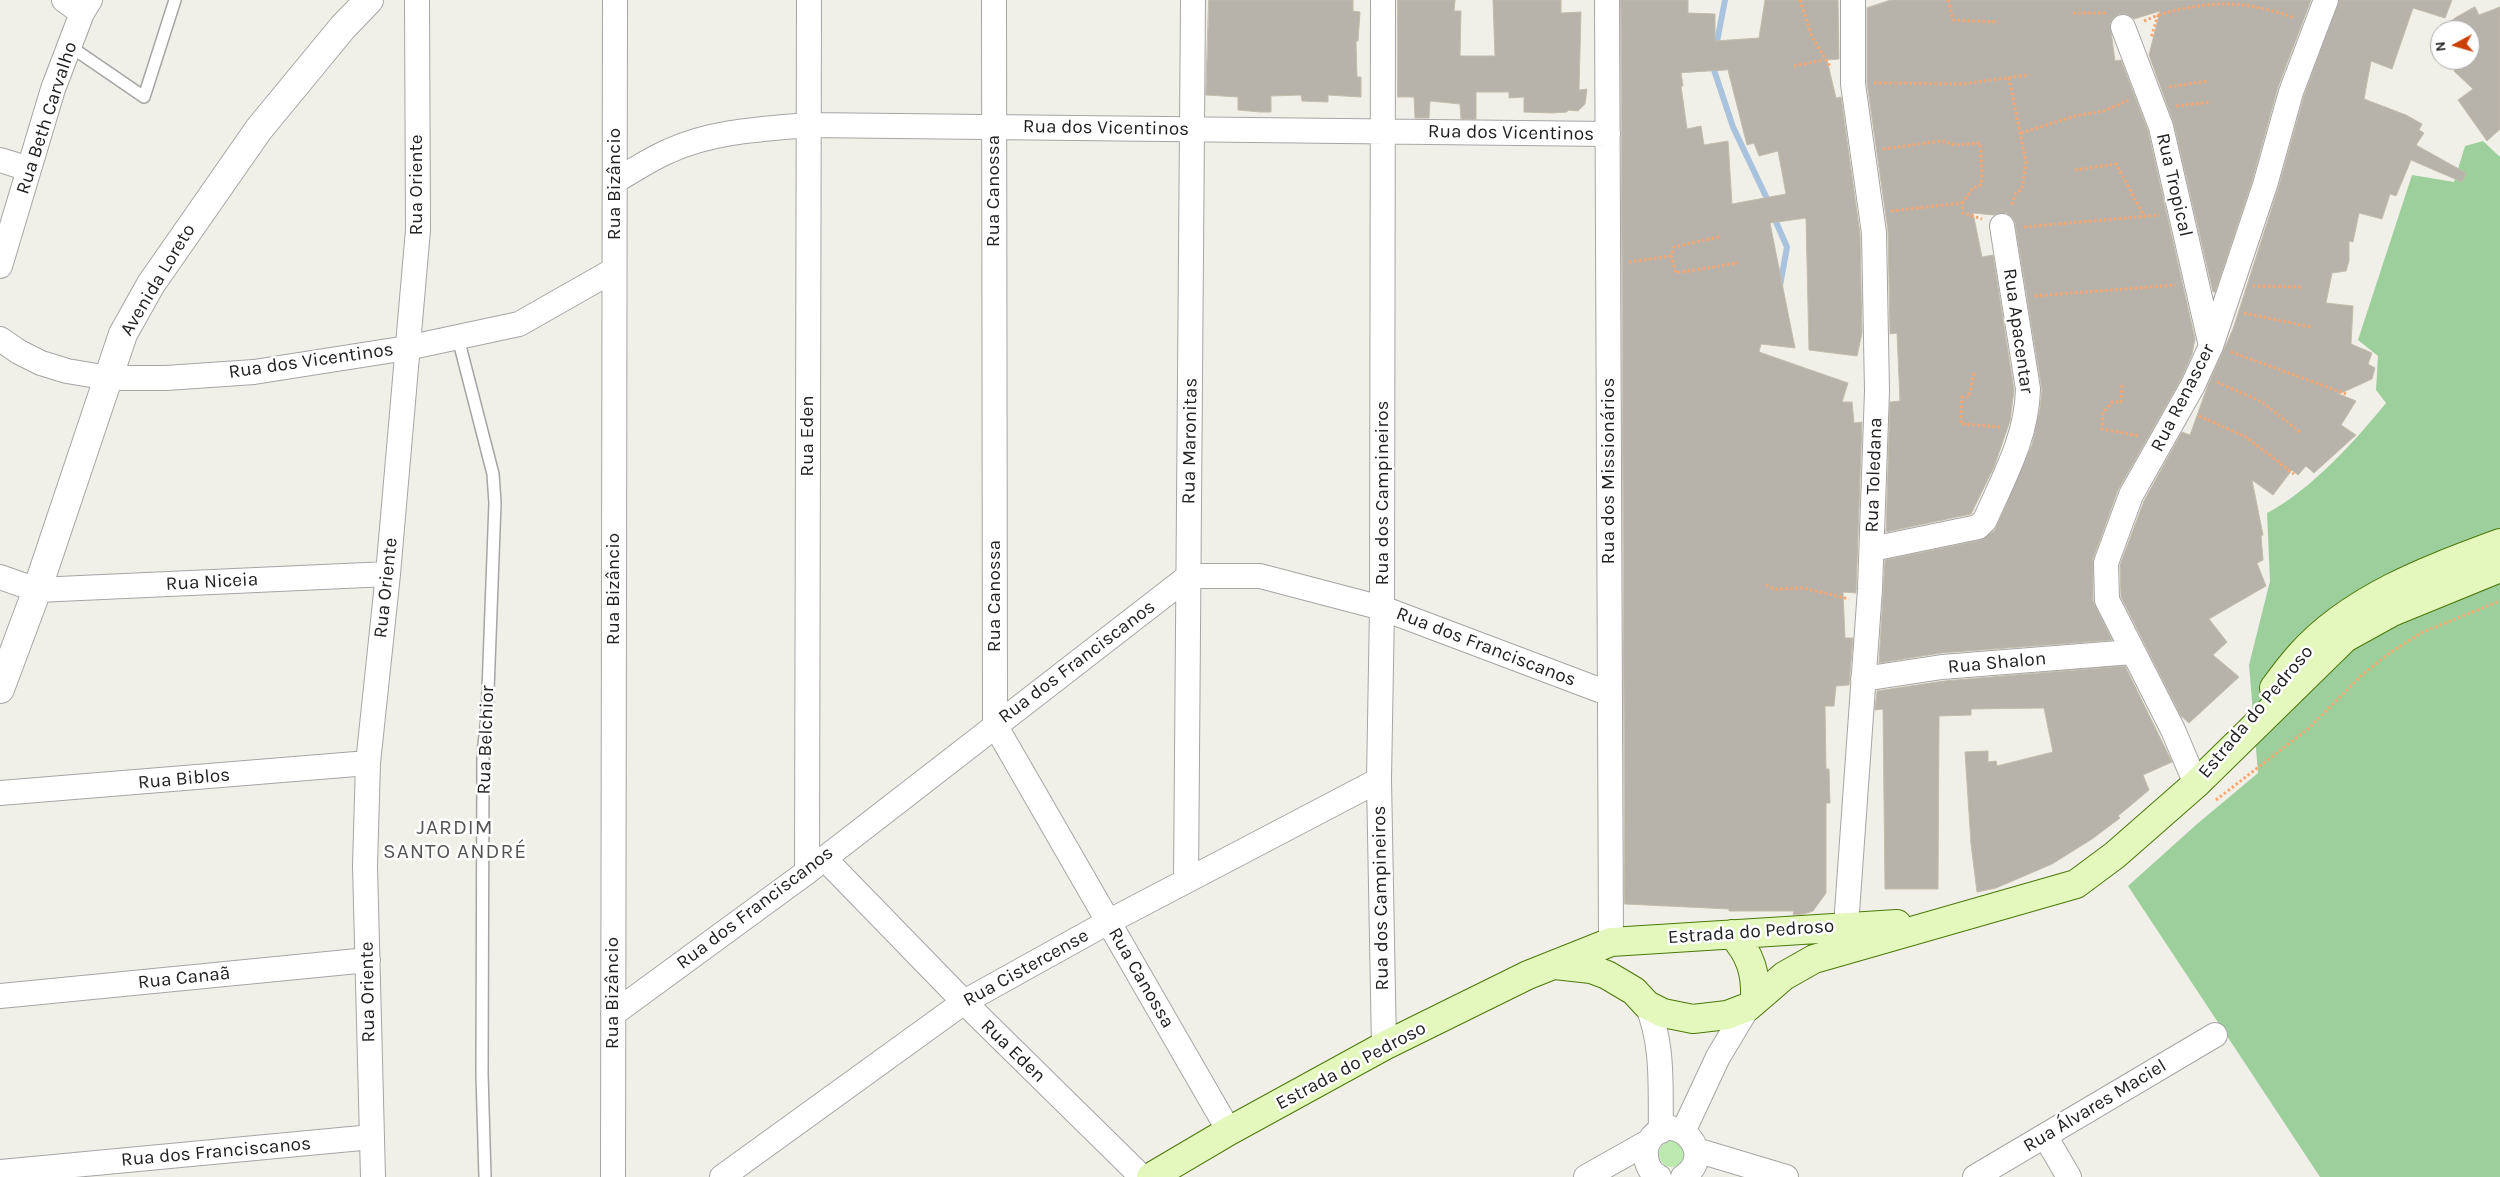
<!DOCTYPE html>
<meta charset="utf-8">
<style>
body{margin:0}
#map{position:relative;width:2500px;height:1177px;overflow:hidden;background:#f1f0e8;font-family:Karla,sans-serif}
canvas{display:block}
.north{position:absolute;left:2430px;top:20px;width:50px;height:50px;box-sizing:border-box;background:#fff;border:1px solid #a6a6a6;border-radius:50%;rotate:264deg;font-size:14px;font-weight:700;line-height:20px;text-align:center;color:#212121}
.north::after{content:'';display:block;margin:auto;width:18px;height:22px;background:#cc4005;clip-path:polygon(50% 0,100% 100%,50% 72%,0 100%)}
</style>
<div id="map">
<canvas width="2500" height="1177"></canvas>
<div class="north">N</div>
</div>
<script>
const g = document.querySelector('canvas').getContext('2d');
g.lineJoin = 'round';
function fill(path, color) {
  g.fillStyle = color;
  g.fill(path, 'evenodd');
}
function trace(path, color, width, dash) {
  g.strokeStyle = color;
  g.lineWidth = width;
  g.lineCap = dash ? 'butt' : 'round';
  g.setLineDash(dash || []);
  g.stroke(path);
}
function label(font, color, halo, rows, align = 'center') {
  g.font = font + ' Karla,sans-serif';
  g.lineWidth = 5;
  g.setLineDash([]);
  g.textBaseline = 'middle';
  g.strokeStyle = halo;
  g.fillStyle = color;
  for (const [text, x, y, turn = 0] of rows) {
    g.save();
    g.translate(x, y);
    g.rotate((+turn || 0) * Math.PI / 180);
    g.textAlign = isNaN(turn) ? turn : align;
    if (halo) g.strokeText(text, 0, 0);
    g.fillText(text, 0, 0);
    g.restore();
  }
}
fill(new Path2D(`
 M1659 1154a13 13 0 1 1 26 0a13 13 0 1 1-26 0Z`), '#bbe9af');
fill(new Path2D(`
 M 2483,141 L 2500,157 L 2500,1177 L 2320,1177 L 2128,886 L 2197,824 L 2258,773 L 2249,665 L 2270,581 L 2267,513 C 2311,490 2354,442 2386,403 L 2376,390 L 2378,356 L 2358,340 L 2412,175 L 2454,182 L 2465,146 Z`), '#9dcf9d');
trace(new Path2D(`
 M 1716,47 L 1725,0
 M 1712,64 L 1733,127 L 1770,205
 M 1773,215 L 1787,247 L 1780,286`), '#a9c2dd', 6);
const building = new Path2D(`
 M 1209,0 L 1353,0 L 1353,11 L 1360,12 L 1358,41 L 1356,41 L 1357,77 L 1361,77 L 1361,97 L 1328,95 L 1328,102 L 1302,101 L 1301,95 L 1271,96 L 1271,112 L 1260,112 L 1238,110 L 1238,97 L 1206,95 Z
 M 1398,0 L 1455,0 L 1454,11 L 1461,11 L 1460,56 L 1495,56 L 1493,0 L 1561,0 L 1561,13 L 1581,12 L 1579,90 L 1587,89 L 1585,104 L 1578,111 L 1568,110 L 1567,112 L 1552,113 L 1524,112 L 1524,97 L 1509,98 L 1509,92 L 1476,92 L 1476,119 L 1461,119 L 1460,104 L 1430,101 L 1429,118 L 1415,118 L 1414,97 L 1398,97 Z
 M 1621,0 L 1688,0 L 1688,13 L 1715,14 L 1715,41 L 1759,38 L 1765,0 L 1838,0 L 1839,59 L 1827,60 L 1836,98 L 1841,97 L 1860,234 L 1862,333 L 1857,356 L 1809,350 L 1806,218 L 1770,223 L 1795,348 L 1761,344 L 1759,352 L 1848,383 L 1842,402 L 1852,402 L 1854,423 L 1862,422 L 1856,593 L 1843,592 L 1845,638 L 1853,638 L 1849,685 L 1836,686 L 1834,706 L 1825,706 L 1826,769 L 1829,769 L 1830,803 L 1826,803 L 1826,893 L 1813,911 L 1804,914 L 1793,915 L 1794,911 L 1729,911 L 1729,909 L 1625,904 ZM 1728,70 L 1747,145 L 1754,143 L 1759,156 L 1778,151 L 1786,194 L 1732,204 L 1728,141 L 1704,145 L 1701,126 L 1687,129 L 1681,86 L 1683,86 L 1681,73 Z
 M 1891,0 L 2311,0 L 2278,87 L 2252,181 L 2215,292 L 2213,292 L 2174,124 L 2149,55 L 2160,11 L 2134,19 L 2126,14 L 2119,14 L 2113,18 L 2110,24 L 2115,61 L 2121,60 L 2148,131 L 2195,339 L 2192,354 L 2181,379 L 2118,490 L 2093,559 L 2093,601 L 2112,640 L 1941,653 L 1879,663 L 1885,560 L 1981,540 L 1995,530 L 2032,445 L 2040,409 L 2042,390 L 2015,223 L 2012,217 L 2006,213 L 1994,215 L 1973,213 L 1982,257 L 1993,255 L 2014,390 L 2010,421 L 1994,467 L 1971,514 L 1886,532 L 1890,402 L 1900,401 L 1897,333 L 1890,334 L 1888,231 L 1867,83 L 1867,8 Z
 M 2339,0 L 2452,0 L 2445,18 L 2413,8 L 2392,69 L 2371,61 L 2364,99 L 2406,115 L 2422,124 L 2419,130 L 2424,133 L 2416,145 L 2466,173 L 2462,182 L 2411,160 L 2396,196 L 2390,194 L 2382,219 L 2359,213 L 2353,242 L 2349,241 L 2349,261 L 2346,271 L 2332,273 L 2326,303 L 2353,306 L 2351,344 L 2372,353 L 2368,364 L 2375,368 L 2372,379 L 2339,394 L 2356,401 L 2341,425 L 2356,435 L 2314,473 L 2306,466 L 2298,475 L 2292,470 L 2273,495 L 2252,480 L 2263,535 L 2261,536 L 2263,560 L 2257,563 L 2266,586 L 2209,619 L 2227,642 L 2213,655 L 2239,677 L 2189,723 L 2181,716 L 2121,597 L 2120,565 L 2144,501 L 2182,432 L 2190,435 L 2208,385 L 2233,329 L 2278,189 L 2304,96 Z
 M 2475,7 L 2479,15 L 2500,7 L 2500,129 L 2487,141 L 2458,100 L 2473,89 L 2454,71 L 2460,64 L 2455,60 L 2470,60 L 2470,30 L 2442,30 L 2455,18 Z
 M 2125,666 L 2172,762 L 2143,775 L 2149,790 L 2118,816 L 2120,818 L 2092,839 L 2052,864 L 1996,888 L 1977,892 L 1971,844 L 1965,752 L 1988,751 L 1988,762 L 1996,761 L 1997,766 L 2053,752 L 2044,708 L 1971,709 L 1971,715 L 1939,716 L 1938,889 L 1885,889 L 1883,709 L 1875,710 L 1877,691 L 1944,681 Z`);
fill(building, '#b7b3aa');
trace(building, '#c2bcaa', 1);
const service = new Path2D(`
 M 71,47 L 144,97 L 175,0
 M 458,338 L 493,474 L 495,503 L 487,717 L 483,754 L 482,1074 L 485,1177`);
const minor = new Path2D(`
 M 64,0 L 82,13
 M 994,0 L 995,725 L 1229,1131
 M 1383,0 L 1382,608 L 1379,780 L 1384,1046
 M 1607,0 L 1611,942
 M 2123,27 L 2161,127 L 2211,346
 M 0,160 L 29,169
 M 615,181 C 633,171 650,159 669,151 C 713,131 762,129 809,125 L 1608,134
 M 0,266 L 53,89 L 82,13 L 90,0
 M 0,339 L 19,352 L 41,363 L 67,371 L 109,378 L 166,378 L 254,372 L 407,348 L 519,324 L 614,270
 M 1872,549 L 1978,527 L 1985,520 C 2004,477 2027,437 2028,389 L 2002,226
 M 0,577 L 37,590 L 388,574
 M 1863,679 L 1942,667 L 2132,652
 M 2196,784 L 2173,730 L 2107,600 L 2106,563 L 2131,495 L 2193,385 L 2211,346 L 2265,185 L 2291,92 L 2326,0
 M 0,793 L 368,763
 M 824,858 L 964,1002 L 1142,1177
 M 807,872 L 809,0
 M 1186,881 L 1193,0
 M 1843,946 L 1846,926 L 1870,589 L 1877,391 L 1874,233 L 1853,84 L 1853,0
 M 0,996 L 368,960
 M 1647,1005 C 1664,1045 1660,1088 1661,1131
 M 613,1014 L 807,872 L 1189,576 L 1260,576 L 1382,608 L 1610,694
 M 1683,1132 L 1718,1057 L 1748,1007
 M 2045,1136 L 2069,1177
 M 1696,1150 L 1786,1177
 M 0,1172 L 372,1137
 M 373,1177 L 365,866 L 368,763 L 388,574 L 418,230 L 417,0
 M 613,1177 L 615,0
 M 722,1177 L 964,1002 L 1108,922 L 1379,780
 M 1586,1177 L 1648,1142
 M 1659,1177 C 1651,1173 1646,1165 1646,1155 C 1645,1149 1648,1142 1652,1137 C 1676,1109 1718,1154 1683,1177
 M 1975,1177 L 2215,1035`);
const tertiary = new Path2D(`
 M 0,689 L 37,590 L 123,334 L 151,284 L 259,129 L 343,27 L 369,0`);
const secondary = new Path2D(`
 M 2274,688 C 2282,677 2291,665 2300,655 C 2352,597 2430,569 2500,543
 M 1732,934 C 1751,955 1756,973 1755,1000
 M 1555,965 L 1591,969 L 1607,975 L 1634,991 L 1647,1005 L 1663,1013 L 1693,1019 L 1727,1015 L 1748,1007 L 1784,976 L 1814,959 L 2076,884 L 2115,855 L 2196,784 L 2345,638 L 2392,612 L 2500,568
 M 1151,1177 L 1229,1131 L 1384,1046 L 1528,975 L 1611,942 L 1897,924`);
trace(service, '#a5a5a5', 14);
trace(minor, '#a5a5a5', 26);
trace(tertiary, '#a5a5a5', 30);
trace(secondary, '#4b7808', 30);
trace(new Path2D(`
 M 1800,0 L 1812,37 L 1831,68
 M 1948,0 L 1953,20 L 1998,22
 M 2073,13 L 2107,13
 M 2158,15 C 2211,0 2244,0 2295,18
 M 2144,21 L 2158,15 L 2151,38
 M 1794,66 L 1824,60
 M 2009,78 L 2026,162 L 2022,189 L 2016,193 L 2011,207
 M 1874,83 L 1962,84 L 2029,75
 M 2169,87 L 2207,81
 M 2176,106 L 2211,102
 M 2021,133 L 2075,116 L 2104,111 L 2129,100
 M 1883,149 L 1942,141 L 1955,145 L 1980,143 L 1982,173 L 1981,185 L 1973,188 L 1962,203
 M 2075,170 L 2116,164 L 2144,216
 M 1891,211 L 1962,203 L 1963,213 L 1982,219
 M 2024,227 L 2160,215
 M 1719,237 L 1674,247 L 1671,256 L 1676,273 L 1738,263
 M 1629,262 L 1671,256
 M 2253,286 L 2302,287
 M 2035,296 L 2176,285
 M 2244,313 L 2310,327
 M 2231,352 L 2346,394
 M 1974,373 L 1969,397 L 1962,397 L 1961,424 L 2001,427
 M 2217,382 L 2262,402 L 2301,433
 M 2122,385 L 2121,402 L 2112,402 L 2103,413 L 2102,429 L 2139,436
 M 2199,416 L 2246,437 L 2294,474
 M 1766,585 L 1774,589 L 1803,588 L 1849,599
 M 2216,800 L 2309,728 L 2362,675 L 2391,652 L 2423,632 L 2500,601`), '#f7a773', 3, [2.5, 2.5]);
trace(service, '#fff', 11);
trace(minor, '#fff', 24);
trace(tertiary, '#fff', 28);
trace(secondary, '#e4f8be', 28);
label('19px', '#212121', '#fff', [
 ["Rua Beth Carvalho",47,118,-72],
 ["Rua dos Vicentinos",1106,128,1],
 ["Rua dos Vicentinos",1511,133,1],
 ["Rua Bizâncio",615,184,-90],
 ["Rua Oriente",417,185,-90],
 ["Rua Tropical",2174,185,77],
 ["Rua Canossa",994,191,-90],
 ["Avenida Loreto",158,280,-59],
 ["Rua Apacentar",2018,331,82],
 ["Rua dos Vicentinos",311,361,-8],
 ["Rua Renascer",2183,398,-63],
 ["Rua Eden",808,436,-90],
 ["Rua Maronitas",1190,441,-89],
 ["Rua dos Missionários",1609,471,-90],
 ["Rua Toledana",1874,475,-88],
 ["Rua dos Campineiros",1383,493,-90],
 ["Rua Niceia",212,582,-3],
 ["Rua Oriente",386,588,-84],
 ["Rua Bizâncio",614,589,-90],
 ["Rua Canossa",995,596,-90],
 ["Rua dos Franciscanos",1486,647,21],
 ["Rua dos Franciscanos",1077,662,-37],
 ["Rua Shalon",1997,663,-5],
 ["Estrada do Pedroso",2256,712,-50],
 ["Rua Belchior",486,740,-88],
 ["Rua Biblos",184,779,-5],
 ["Rua dos Campineiros",1381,898,-91],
 ["Rua dos Franciscanos",755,908,-37],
 ["Estrada do Pedroso",1751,932,-4],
 ["Rua Cistercense",1026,968,-29],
 ["Rua Canaã",184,978,-6],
 ["Rua Canossa",1141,978,60],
 ["Rua Oriente",368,992,-91],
 ["Rua Bizâncio",613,993,-90],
 ["Rua Eden",1013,1051,44],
 ["Estrada do Pedroso",1351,1066,-28],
 ["Rua Álvares Maciel",2095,1106,-31],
 ["Rua dos Franciscanos",216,1152,-5]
]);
g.letterSpacing = '1px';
label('21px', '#545454', '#fff', [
 ["JARDIM",455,828],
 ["SANTO ANDRÉ",455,852]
]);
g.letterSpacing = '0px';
</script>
